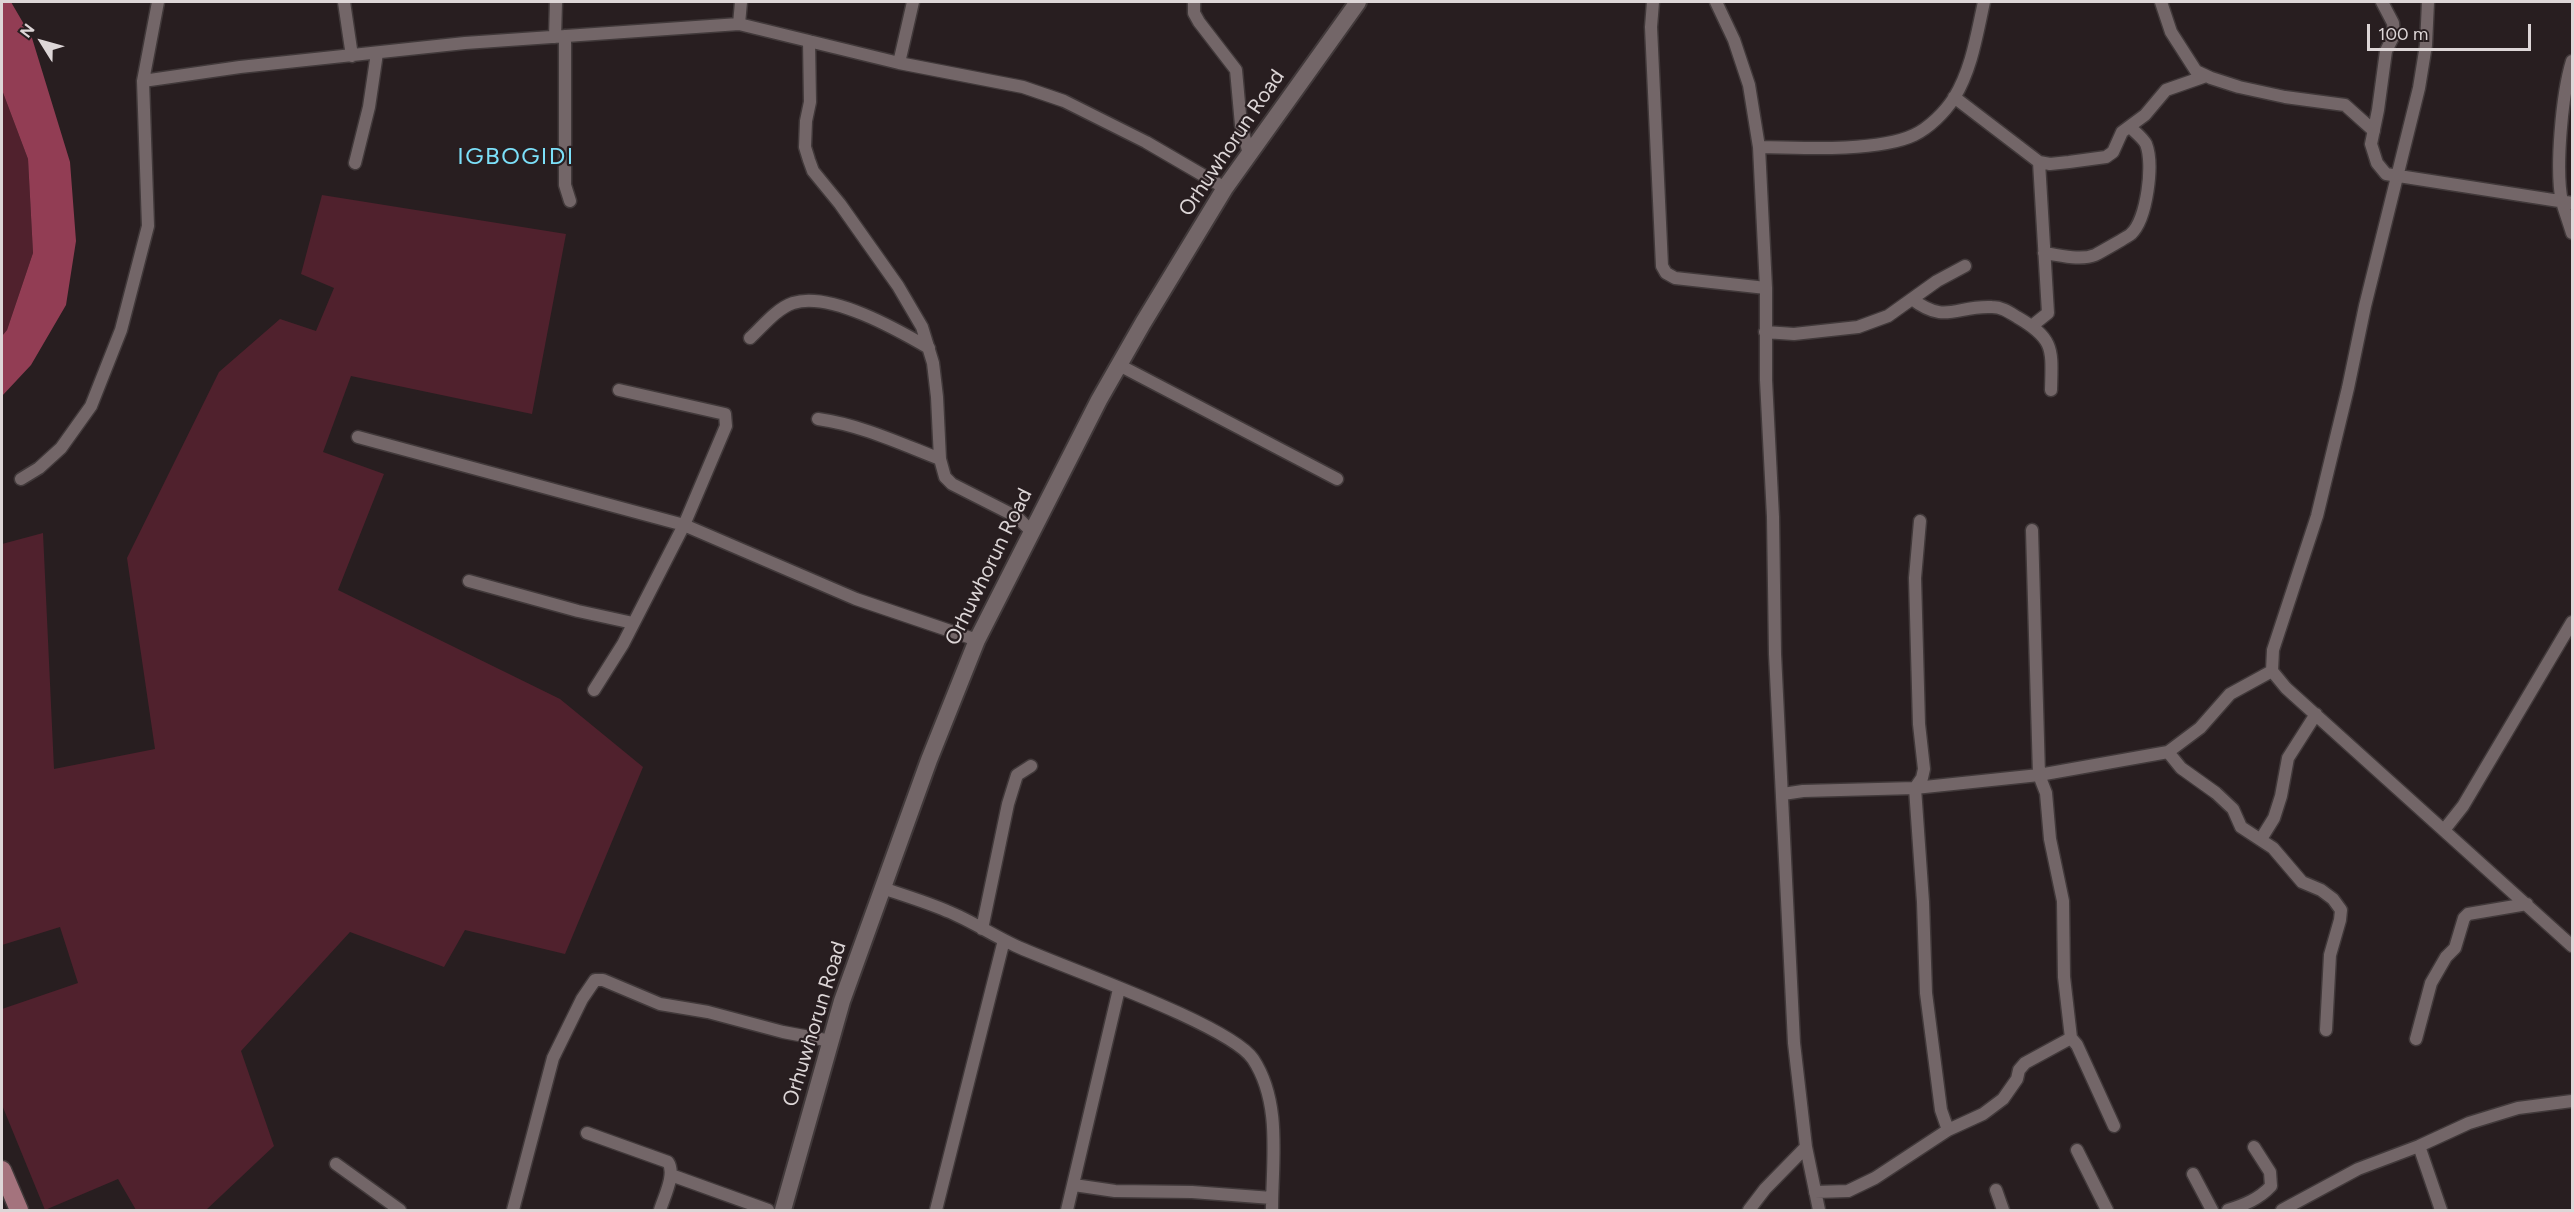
<!DOCTYPE html>
<style>
body{margin:0}
#map{position:relative;width:2574px;height:1212px;overflow:hidden;background:#281e20;font-family:Figtree,sans-serif}
canvas{display:block}
.frame{position:absolute;inset:0;border:3px solid #ddd6d7;pointer-events:none}
.north{position:absolute;left:12px;top:12px;width:60px;height:60px;-webkit-text-stroke:4px #281e20;paint-order:stroke;rotate:307deg;font-size:16px;font-weight:700;line-height:24px;text-align:center;color:#ddd6d7}
.north::after{content:'';display:block;margin:auto;width:21px;height:27px;background:#ddd6d7;clip-path:polygon(50% 0,100% 100%,50% 72%,0 100%)}
.scale{position:absolute;left:2367px;top:24px;width:164px;height:27px;box-sizing:border-box;border:3px solid #ddd6d7;border-top:0;padding-left:8px;font-size:18px;line-height:21px;white-space:nowrap;color:#ddd6d7;-webkit-text-stroke:4px #281e20;paint-order:stroke}
</style>
<div id="map">
<canvas width="2574" height="1212"></canvas>
<div class="frame"></div>
<div class="north">N</div>
<div class="scale">100 m</div>
</div>
<script>
const g = document.querySelector('canvas').getContext('2d');
g.lineJoin = 'round';
function fill(path, color) {
  g.fillStyle = color;
  g.fill(path, 'evenodd');
}
function trace(path, color, width, dash) {
  g.strokeStyle = color;
  g.lineWidth = width;
  g.lineCap = dash ? 'butt' : 'round';
  g.setLineDash(dash || []);
  g.stroke(path);
}
function label(font, color, halo, rows, align = 'center') {
  g.font = font + ' Figtree,sans-serif';
  g.lineWidth = 4.5;
  g.setLineDash([]);
  g.textBaseline = 'middle';
  g.strokeStyle = halo;
  g.fillStyle = color;
  for (const [text, x, y, turn = 0] of rows) {
    g.save();
    g.translate(x, y);
    g.rotate((+turn || 0) * Math.PI / 180);
    g.textAlign = isNaN(turn) ? turn : align;
    if (halo) g.strokeText(text, 0, 0);
    g.fillText(text, 0, 0);
    g.restore();
  }
}
fill(new Path2D(`
 M 2,90 L 28,159 L 33,253 L 7,330 L 2,336 Z
 M 322,195 L 566,234 L 532,414 L 351,376 L 323,452 L 384,474 L 338,590 L 560,699 L 643,767 L 565,954 L 465,930 L 444,967 L 350,932 L 241,1051 L 274,1146 L 206,1210 L 136,1210 L 118,1179 L 45,1210 L 2,1105 L 2,1009 L 78,983 L 60,927 L 2,945 L 2,544 L 43,533 L 54,769 L 155,749 L 127,558 L 219,372 L 280,319 L 316,331 L 334,288 L 301,274 Z`), '#50212d');
fill(new Path2D(`
 M 2,2 L 11,2 L 32,38 L 70,162 L 76,241 L 66,305 L 31,365 L 2,396 L 2,336 L 7,330 L 33,253 L 28,159 L 2,90 Z`), '#923d54');
const street = new Path2D(`
 M 344,2 L 352,56
 M 1194,2 L 1194,13 L 1199,22 L 1236,70 L 1241,125 L 1249,154
 M 1653,2 L 1651,27 L 1662,266 L 1666,273 L 1675,278 L 1766,288
 M 1716,2 L 1734,40 L 1749,85 L 1759,147 L 1766,288 L 1766,380 L 1773,517 L 1775,654 L 1794,1043 L 1806,1147 L 1819,1210
 M 2161,2 L 2171,32 L 2196,71 L 2211,78 L 2239,87 L 2285,97 L 2345,105 L 2374,131
 M 2382,2 L 2393,23 L 2394,35 L 2386,51 L 2378,110 L 2371,144 L 2377,163 L 2386,174 L 2572,203
 M 2428,2 L 2426,45 L 2419,88 L 2365,306 L 2348,388 L 2317,516 L 2273,650 L 2272,671 L 2286,688 L 2572,946
 M 739,24 L 741,2
 M 565,36 L 565,185 L 570,201
 M 555,37 L 556,2
 M 809,41 L 810,102 L 806,121 L 805,147 L 809,160 L 813,171 L 840,204 L 898,286 L 922,327 L 933,363 L 937,397 L 940,459 L 945,477 L 952,484 L 1017,517 L 1031,531
 M 2572,61 C 2562,94 2555,169 2562,202 C 2565,212 2569,223 2572,233
 M 899,63 L 913,2
 M 143,81 L 240,67 L 465,43 L 739,24 L 899,63 L 1023,87 L 1064,101 L 1146,142 L 1225,188
 M 1954,97 L 2039,162 L 2050,164 L 2069,162 L 2106,157 L 2113,152 L 2122,132 L 2145,115 L 2166,90 L 2206,76
 M 1759,147 C 1799,148 1878,152 1914,135 C 1929,128 1945,112 1954,98 C 1972,69 1977,33 1984,2
 M 355,163 L 369,107 L 377,53
 M 2044,253 C 2060,255 2080,261 2095,255 C 2099,253 2129,236 2131,234 C 2147,219 2154,164 2146,144 C 2143,138 2135,132 2130,127
 M 1912,299 C 1946,325 1956,305 1992,307 C 2002,307 2009,312 2017,317 C 2055,339 2052,349 2051,390
 M 2033,325 L 2048,313 L 2039,162
 M 1765,332 L 1794,334 L 1858,327 L 1888,316 L 1937,281 L 1965,266
 M 750,338 C 763,326 776,309 793,303 C 830,291 898,330 929,348
 M 1119,365 L 1337,479
 M 818,419 C 861,425 899,443 940,459
 M 358,437 L 684,525 L 856,599 L 977,640
 M 21,479 L 39,468 L 61,448 L 91,406 L 121,330 L 148,226 L 143,81 L 158,2
 M 1920,521 L 1915,578 L 1919,724 L 1924,769 L 1922,778 L 1915,788 L 1923,902 L 1926,993 L 1941,1110 L 1948,1130
 M 2032,530 L 2039,775 L 2168,752 L 2181,768 L 2216,793 L 2233,809 L 2241,827 L 2273,848 L 2302,882 L 2321,890 L 2333,899 L 2341,910 L 2340,920 L 2330,955 L 2326,1030
 M 469,581 L 578,611 L 633,623
 M 594,690 L 623,644 L 684,525 L 726,426 L 725,414 L 619,390
 M 2168,752 L 2200,728 L 2230,694 L 2272,671
 M 1783,794 L 1803,791 L 1915,788 L 2039,775 L 2046,793 L 2050,839 L 2063,901 L 2064,977 L 2071,1038
 M 2444,830 L 2463,806 L 2572,622
 M 2261,839 L 2274,818 L 2281,796 L 2288,758 L 2316,714
 M 882,888 C 903,895 926,902 947,911 C 970,920 992,935 1016,946 C 1062,967 1229,1024 1253,1059 C 1282,1103 1272,1161 1272,1210
 M 982,929 L 1008,804 L 1017,775 L 1031,766
 M 2416,1039 L 2431,983 L 2446,957 L 2455,948 L 2464,918 L 2468,914 L 2527,904
 M 587,1133 L 668,1162 C 676,1174 664,1197 660,1210
 M 2419,1146 L 2441,1210
 M 2077,1150 L 2107,1210
 M 336,1164 L 400,1210
 M 2193,1174 L 2212,1210
 M 671,1175 L 768,1210
 M 1074,1185 L 1115,1191 L 1192,1192 L 1272,1198
 M 1996,1190 L 2003,1210
 M 1815,1192 L 1848,1191 L 1875,1178 L 1948,1130 L 1983,1114 L 2003,1099 L 2017,1079 L 2019,1070 L 2025,1063 L 2071,1038 L 2077,1045 L 2114,1126
 M 513,1210 L 553,1058 L 582,999 L 595,980 L 603,980 L 660,1004 L 708,1012 L 783,1032 L 831,1041
 M 936,1210 L 1004,940
 M 1067,1210 L 1119,989
 M 1749,1210 L 1765,1189 L 1806,1147
 M 2228,1210 C 2244,1205 2259,1199 2271,1186 L 2270,1172 L 2254,1147
 M 2282,1210 L 2358,1169 L 2419,1146 L 2469,1123 L 2518,1108 L 2572,1101`);
const secondary = new Path2D(`
 M 783,1210 L 842,1001 L 929,760 L 977,640 L 1099,400 L 1143,323 L 1225,188 L 1358,2`);
const primary = new Path2D(`
 M 2,1170 L 19,1210`);
trace(street, '#41393a', 15);
trace(secondary, '#41393a', 20);
trace(primary, '#41393a', 21);
trace(street, '#736668', 12);
trace(secondary, '#736668', 16);
trace(primary, '#a4737d', 18);
label('21px', '#ddd6d7', '#281e20', [
 ["Orhuwhorun Road",1232,143,-56],
 ["Orhuwhorun Road",989,567,-64],
 ["Orhuwhorun Road",815,1024,-73]
]);
g.letterSpacing = '1.5px';
label('24px', '#7ce0f9', '#281e20', [
 ["IGBOGIDI",516,157]
]);
g.letterSpacing = '0px';
</script>
